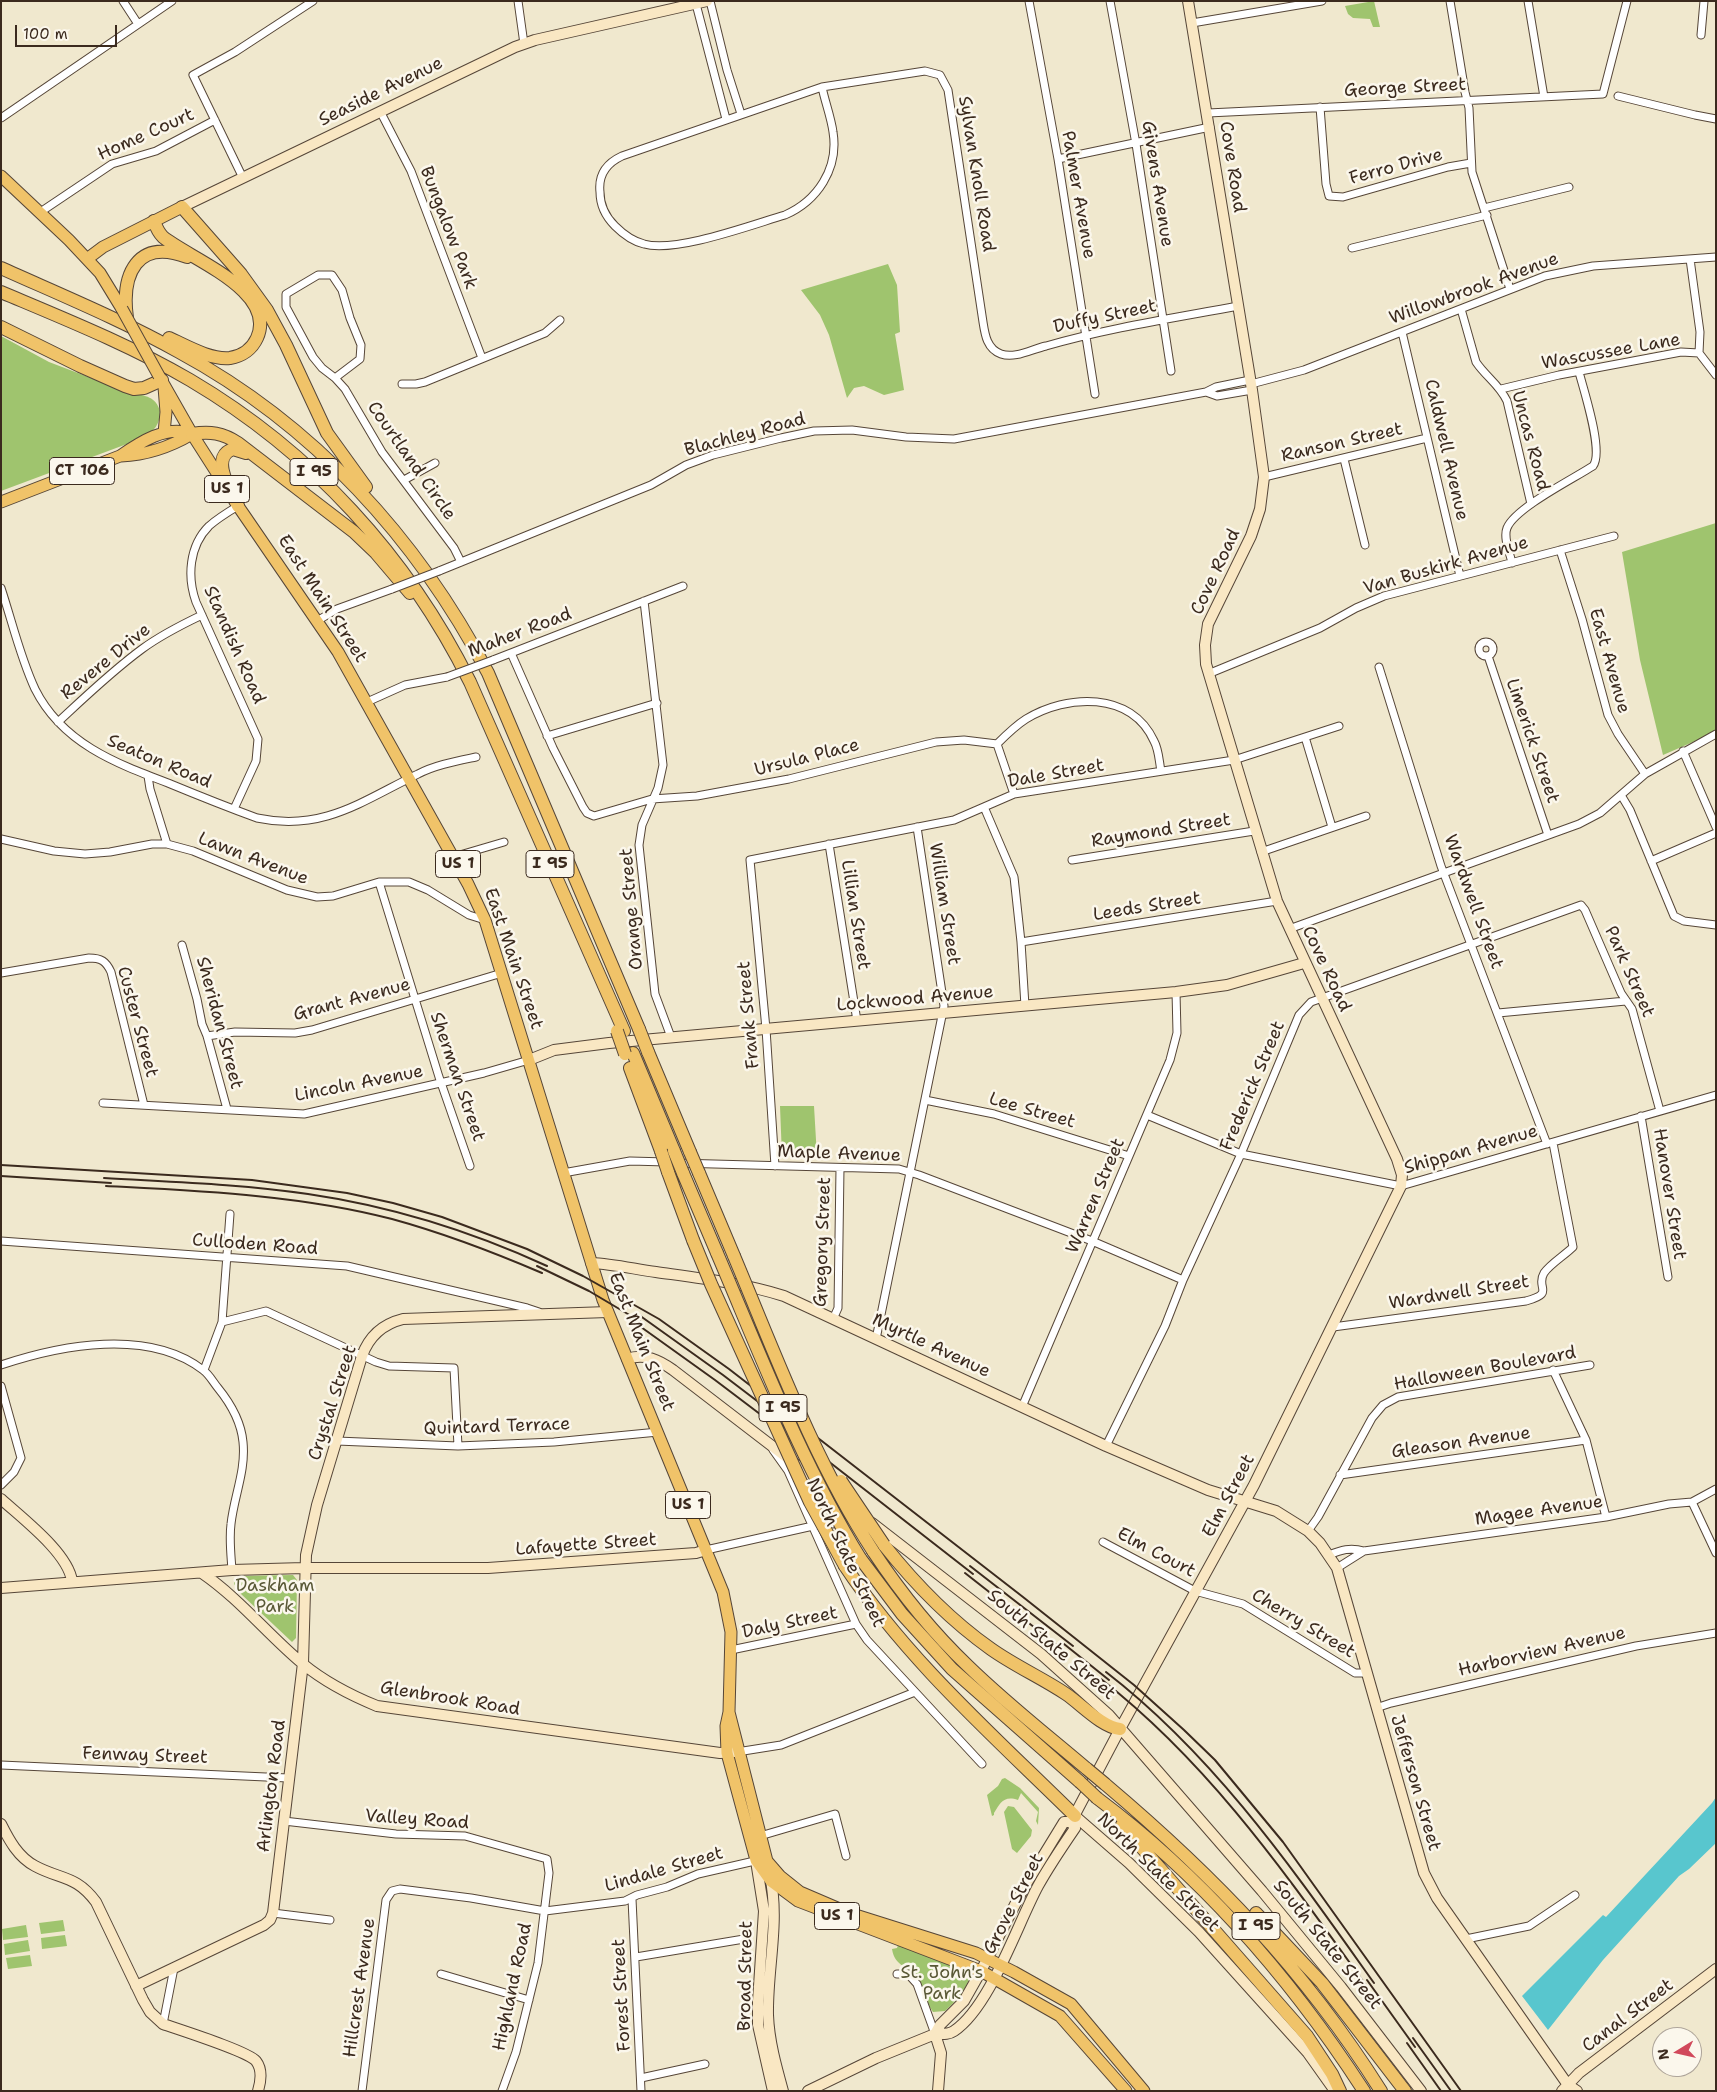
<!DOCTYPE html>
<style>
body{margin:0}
#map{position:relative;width:1717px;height:2092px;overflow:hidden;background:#f0e8ce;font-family:"Shantell Sans",sans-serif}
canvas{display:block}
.frame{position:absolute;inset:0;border:2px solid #3b2a1e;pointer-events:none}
.north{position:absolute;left:1652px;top:2027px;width:50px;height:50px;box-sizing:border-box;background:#fbf7ec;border:1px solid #aea59a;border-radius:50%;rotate:261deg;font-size:14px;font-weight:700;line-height:20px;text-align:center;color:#3b2a1e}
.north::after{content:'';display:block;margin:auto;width:18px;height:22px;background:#d1495b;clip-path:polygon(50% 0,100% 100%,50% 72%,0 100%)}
.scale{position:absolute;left:15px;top:25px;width:102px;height:22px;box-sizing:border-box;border:2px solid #3b2a1e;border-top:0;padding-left:6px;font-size:15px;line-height:18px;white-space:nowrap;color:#3b2a1e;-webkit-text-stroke:4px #fbf7ec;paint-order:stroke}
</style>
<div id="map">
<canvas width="1717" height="2092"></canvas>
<div class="frame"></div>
<div class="north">N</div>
<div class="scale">100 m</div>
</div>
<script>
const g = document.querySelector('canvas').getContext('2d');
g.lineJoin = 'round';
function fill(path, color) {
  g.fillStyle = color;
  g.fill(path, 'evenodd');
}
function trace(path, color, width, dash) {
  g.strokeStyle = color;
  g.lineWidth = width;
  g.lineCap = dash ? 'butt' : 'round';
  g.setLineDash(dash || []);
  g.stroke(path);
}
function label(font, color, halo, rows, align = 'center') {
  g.font = font + ' "Shantell Sans",sans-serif';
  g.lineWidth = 5;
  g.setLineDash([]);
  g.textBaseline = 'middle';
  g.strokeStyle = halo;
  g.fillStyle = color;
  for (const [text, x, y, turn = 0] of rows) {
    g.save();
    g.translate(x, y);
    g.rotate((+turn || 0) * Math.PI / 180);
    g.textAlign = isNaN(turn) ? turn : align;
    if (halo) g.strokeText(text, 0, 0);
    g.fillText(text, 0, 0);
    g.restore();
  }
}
fill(new Path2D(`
 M 1374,1 L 1380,27 L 1373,27 L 1370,19 L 1353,18 L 1348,14 L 1345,6 Z
 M 888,264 L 897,285 L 900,332 L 895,334 L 904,390 L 884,395 L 864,386 L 854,388 L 847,398 L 829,335 L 820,315 L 801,290 Z
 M 1,336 L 49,362 L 133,394 C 145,395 156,397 160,411 C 160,425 154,431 143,438 L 1,491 Z
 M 1716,523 L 1716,732 L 1663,755 L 1640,660 L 1622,552 Z
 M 780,1106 L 814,1106 L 817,1157 L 782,1157 Z
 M 293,1575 L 297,1580 L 296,1638 L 292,1642 L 241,1594 L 234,1584 L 235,1579 L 240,1576 Z
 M 1005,1778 L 1020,1788 L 1039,1808 L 1038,1825 L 1036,1821 L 1038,1812 L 1021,1793 L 1018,1800 C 1004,1795 1000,1803 994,1813 L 994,1815 L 992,1816 L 987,1795 L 998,1786 L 1002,1779 Z
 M 1008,1806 L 1014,1807 L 1032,1830 L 1031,1836 L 1017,1853 L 1012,1849 L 1004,1812 Z
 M 63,1920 L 65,1931 L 41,1934 L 39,1923 Z
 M 26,1925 L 28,1937 L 3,1940 L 2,1929 Z
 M 65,1935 L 67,1946 L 42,1949 L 41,1938 Z
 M 28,1940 L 30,1951 L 5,1955 L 4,1944 Z
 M 898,1945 L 969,1971 C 973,1984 954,2003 945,2011 L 933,2012 C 925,2002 925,1987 917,1977 C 907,1965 895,1967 892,1949 L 897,1948 Z
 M 30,1955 L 32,1966 L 8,1969 L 6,1958 Z`), '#9fc46e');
fill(new Path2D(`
 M 1716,1797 L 1716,1843 L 1689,1869 L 1679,1876 L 1603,1960 L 1548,2030 L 1522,1996 L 1603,1915 L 1606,1917 L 1712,1803 Z`), '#58c6ce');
const street = new Path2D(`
 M 123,1 L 138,24
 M 518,1 L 524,44
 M 710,1 L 727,70 L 741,114
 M 1029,1 L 1058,159 L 1095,394
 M 1110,1 L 1136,144 L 1171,371
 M 1450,1 L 1465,92 L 1469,108 L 1472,172 L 1510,289
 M 1528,1 L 1544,97
 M 696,4 L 726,119
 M 1192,23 L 1322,1
 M 1701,35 L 1704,1
 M 822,87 C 825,102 831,117 833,132 C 839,169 817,201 785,215 C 751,225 676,253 644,244 C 632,241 623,234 615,226 C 606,217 600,205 600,192 C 598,174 607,163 622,156 L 822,87 L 925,71 L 940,75 L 948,90 L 983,322 C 985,335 987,349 1001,354 C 1015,359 1032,349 1046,346 C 1108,328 1174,318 1238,306
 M 1618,96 L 1695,115 L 1716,119
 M 1320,107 L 1326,184 L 1329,196 L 1343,197 L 1448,167 L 1471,163
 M 380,111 L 411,171 L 482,358
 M 1208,113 L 1603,94 L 1627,1
 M 1,118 L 172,1
 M 1058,159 L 1210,127
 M 243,178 L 193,75 L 235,52 L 313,1
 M 1484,208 L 1569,187
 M 39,213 L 112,164 L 156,151 L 215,120
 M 1352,248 L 1487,215
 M 1690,259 L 1700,332 L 1699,353
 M 318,275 L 332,275 L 342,290 L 350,318 L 361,345 L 360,359 L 335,378 L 322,368 L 313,357 L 286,307 L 286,294 Z
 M 1461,309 L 1476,362 C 1486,377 1499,384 1507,401 L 1531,504
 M 1402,332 L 1460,576
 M 335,378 L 345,389 L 382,452 L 454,548 L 461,562
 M 402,384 L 416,384 L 425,382 L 545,333 L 560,320
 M 1251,384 L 1304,370 L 1545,276 L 1593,266 L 1716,257
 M 1501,389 L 1559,375 L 1681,352 L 1699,353 L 1716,375
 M 1206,392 L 1217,396 L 1252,390
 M 1344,459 L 1365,545
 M 1264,477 L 1427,438
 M 404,480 L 435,463
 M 1560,550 L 1582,619 L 1608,715 L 1618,734 L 1645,774
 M 1512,563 C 1510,553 1503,538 1507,528 C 1515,508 1573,479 1593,466 C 1604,452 1584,391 1579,372
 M 439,571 L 651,485 L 686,465 L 713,455 L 781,438 L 814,431 L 852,430 L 906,437 L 954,439 L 1206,392 L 1216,387 L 1250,380
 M 1,588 C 12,621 20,657 35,689 C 62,743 115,763 168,783 C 197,795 227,807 257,818 C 323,832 362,801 418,774 C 435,765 457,761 476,757
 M 644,601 L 663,765 L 658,788 L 642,825 L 639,845 L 655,994 L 671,1037
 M 317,621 L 337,609 L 392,589
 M1479 649a7 7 0 1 1 14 0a7 7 0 1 1-14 0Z
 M 511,653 L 553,748 L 583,807 L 587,813 L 594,816 L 652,799 L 697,796 L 789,779 L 936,742 L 964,740 L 997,744 C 1006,735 1015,726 1026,719 C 1067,694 1131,691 1154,741 C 1159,750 1159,761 1161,771
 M 1488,656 L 1548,835
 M 493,660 L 683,586
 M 1379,667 L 1441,866 L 1547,1144
 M 1208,674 L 1320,628 L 1356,608 L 1384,596 L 1614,536
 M 367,702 L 405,685 L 447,677
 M 58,722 C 85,697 112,671 142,649 C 161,635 181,625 202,615
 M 547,736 L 657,703
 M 1305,737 L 1332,827
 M 997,744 L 1014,794
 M 1683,751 L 1716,827
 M 148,776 L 150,789 L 167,844
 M 1621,795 L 1630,810 L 1674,916 L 1684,921 L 1716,925
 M 984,807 L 1014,877 L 1021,942 L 1025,1006
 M 234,809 L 256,761 L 258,739 L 196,602 C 187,577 189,546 209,526 C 218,518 228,512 238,506
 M 1,839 L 54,851 L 85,854 L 110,852 L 152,844 L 167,844 L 193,851 L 287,890 L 317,897 L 333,896 L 379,882 L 409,882 L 428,890 L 469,915 L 485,920
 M 829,844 L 857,1021
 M 1261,852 L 1366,816
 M 453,857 L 504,842
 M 1072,860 L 1254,831
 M 1651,861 L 1716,833
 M 379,882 L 439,1077 L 470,1166
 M 1289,929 L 1579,824 L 1600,813 L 1645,774 L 1716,734
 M 1021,942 L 1277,901
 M 182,945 L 197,999 L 202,1024 L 207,1036 L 227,1109
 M 1,973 L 89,958 C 101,958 106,961 111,972 L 144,1105
 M 1498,1013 L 1626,1001
 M 207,1036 L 235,1032 L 295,1033 L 312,1030 L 502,973
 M 925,1100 L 994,1114 L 1129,1156
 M 103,1103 L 304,1114 L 484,1073 L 529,1060
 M 1147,1115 L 1241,1154 L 1401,1186 L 1716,1095
 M 1641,1116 L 1668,1277
 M 677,1163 L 899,1169 L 919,1175 L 1092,1241 L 1183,1280
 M 775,1166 L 766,1029 L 750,860 L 954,820 L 1014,794 L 1234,760 L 1339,726
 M 563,1173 L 630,1161 L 667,1162
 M 1,1241 L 347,1266 L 527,1308 L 539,1312
 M 834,1317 L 838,1308 L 840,1168
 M 222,1322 L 266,1311 L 376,1362 L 389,1366 L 454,1368 L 458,1446
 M 1333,1327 L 1526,1301 C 1556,1293 1535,1288 1544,1273 C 1550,1264 1565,1255 1573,1247 L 1553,1143
 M 876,1339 L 944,1006 L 917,827
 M 1,1365 C 61,1345 148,1328 203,1370 C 209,1374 213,1382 218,1388 C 231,1404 241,1421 243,1442 C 246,1471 234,1496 231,1524 C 229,1539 231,1555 232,1570
 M 204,1370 L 222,1322 L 230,1214
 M 1553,1370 L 1586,1440 L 1606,1517
 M 1,1386 L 21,1458 L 14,1472 L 1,1485
 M 1022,1407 L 1170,1060 L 1177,1033 L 1176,992
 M 337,1441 L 458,1446 L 554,1442 L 658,1432
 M 1106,1446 L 1165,1326 L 1183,1280 L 1241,1154 L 1299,1015 L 1311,1002 L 1581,905 L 1585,910 L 1621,993 L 1632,1009 L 1660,1111
 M 773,1450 L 788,1471 L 856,1624 L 867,1640 L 982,1764
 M 1340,1475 L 1586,1440
 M 1692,1502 L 1716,1553
 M 1308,1531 L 1318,1517 L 1372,1418 L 1383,1405 L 1398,1397 L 1590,1365
 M 1103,1542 L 1195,1591 L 1243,1604 L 1355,1673 L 1367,1673
 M 706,1550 L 813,1526 L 841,1523
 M 1329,1555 C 1341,1550 1350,1547 1364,1551 L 1606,1517 L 1669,1504 L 1692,1502 L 1716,1489
 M 1337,1568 L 1364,1551
 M 731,1650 L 856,1624
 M 1376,1708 L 1391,1703 L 1636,1646 L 1716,1633
 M 737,1752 L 781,1745 L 915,1692
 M 1,1765 L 288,1778
 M 284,1821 L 396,1834 L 465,1836 L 547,1859 L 549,1873 L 538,1963 L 516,2052 L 502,2091
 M 760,1836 L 835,1814 L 846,1856
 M 632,1899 L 641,2091
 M 273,1913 L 330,1920
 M 1466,1939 L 1529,1926 L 1575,1895
 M 636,1957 L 744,1939
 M 441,1974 L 529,2000
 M 897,1974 L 908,1974 L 917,1984 L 935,2034
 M 163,2024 L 174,1968
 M 641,2078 L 705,2064
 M 362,2091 L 386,1900 L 392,1891 L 400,1889 L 471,1898 L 545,1911 L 625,1901 L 637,1895 L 667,1887 L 698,1874 L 759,1860`);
const secondary = new Path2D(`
 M 182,207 L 515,47 L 535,40 L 707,1
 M 529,1060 L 554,1050 L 609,1043 L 1176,992 L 1227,985 L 1304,963
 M 591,1263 C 613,1264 634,1269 656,1272 C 699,1278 743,1283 784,1296 L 1106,1446 L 1208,1490 L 1276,1511 L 1308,1531 L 1320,1543 L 1337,1568 L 1424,1873 L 1437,1898 L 1568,2085 L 1577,2091
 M 627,1359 C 645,1353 659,1360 673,1370 L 841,1499
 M 1,1499 C 23,1519 68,1553 72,1581
 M 872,1523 L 1041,1654 L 1109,1715 L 1262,1891 L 1341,1987 L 1421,2091
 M 202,1573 C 240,1599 268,1635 303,1664 C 325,1682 350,1695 377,1706 L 720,1753 L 734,1752
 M 1,1588 L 232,1570 L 304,1568 L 488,1568 L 696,1553 L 706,1550
 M 1075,1816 L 1129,1863 L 1199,1932 L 1308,2053 L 1335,2091
 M 1071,1822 L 1120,1729 L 1254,1485 L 1401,1186 L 1402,1175 L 1397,1159 L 1277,901 L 1206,664 L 1205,645 L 1208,624 L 1251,536 L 1260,509 L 1264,477 L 1252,390 L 1188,1
 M 1,1824 C 9,1840 18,1857 35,1866 C 61,1880 76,1875 96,1902 L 143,2000 L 150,2012 L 163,2024 C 180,2030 247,2051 256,2061 C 263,2070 261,2081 258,2091
 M 756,1861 L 764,1911 L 758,2001 L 758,2025 L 773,2091
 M 770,1876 C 780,1921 767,1970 768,2015 C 769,2041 776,2066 783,2091
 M 136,1986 L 264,1925 L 270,1920 L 273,1913 L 303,1663 L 306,1555 L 317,1505 L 362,1356 C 369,1336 383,1324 403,1319 L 608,1312
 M 935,2034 L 940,2025 L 964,2001 L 981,1971 L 1023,1889 L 1064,1822 L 1071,1822
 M 935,2034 L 941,2053 L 938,2091
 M 808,2091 L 876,2058 L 935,2034 C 942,2034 948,2035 954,2031 C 990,2007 1017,1925 1038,1886 C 1049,1866 1062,1847 1075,1828 L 1071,1822
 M 1562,2091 L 1579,2073 L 1716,1969`);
const primary = new Path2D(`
 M 1,176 L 69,240 L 100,273 L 122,309
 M 87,259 L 103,247 L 182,207
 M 159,376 L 192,434 L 238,506 L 338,652 L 468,884 L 485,920 L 603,1300 L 723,1592 L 731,1632 L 729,1712 L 726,1726 L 727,1753 L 756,1860 L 771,1881 L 798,1901 L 981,1971 L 1060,2016 L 1126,2091
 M 164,433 L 166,412 L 164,387
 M 121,456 C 146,455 170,447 192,434
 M 1,502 L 120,456 C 139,443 167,424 192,434
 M 729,1712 L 767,1861 L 780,1876 L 800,1892 L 849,1913 L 976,1953 L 1014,1972 L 1071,2004 L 1144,2091`);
const highway = new Path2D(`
 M 182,207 L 241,274 L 267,310 L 286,345 L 327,433 L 366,487
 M 154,221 C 156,227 159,233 163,237 C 190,259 278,291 257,338 C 252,349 242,356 230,358 C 210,360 187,346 169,338
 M 1,268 C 61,295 122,320 179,352 C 314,425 417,538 488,673 L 639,1029
 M 1,292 C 65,319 130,345 190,380 C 312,452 407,556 470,682 L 624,1031
 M 127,318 C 121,274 137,238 187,257
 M 1,327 L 80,366 L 125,386 L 134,389 L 144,388 L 162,380
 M 192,434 C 210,431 223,433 238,443 L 354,532 L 376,553 L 410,593
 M 238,506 C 231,491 209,457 233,449 L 246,453
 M 648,1052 L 690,1152
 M 633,1053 L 674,1151
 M 630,1068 L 661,1151
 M 668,1172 L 693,1240
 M 683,1173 L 717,1253
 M 699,1173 L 734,1256
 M 884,1545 C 915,1584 950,1620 991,1649 C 1015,1666 1042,1678 1066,1694 C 1082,1705 1102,1727 1120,1729
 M 873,1551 C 901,1593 932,1632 968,1666 C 1006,1703 1047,1735 1087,1769
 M 860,1558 L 902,1614 L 952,1669 L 1080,1782
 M 845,1566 C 908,1661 995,1737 1075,1816
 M 1105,1784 C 1214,1876 1305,1970 1381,2091
 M 1097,1798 C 1204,1878 1292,1980 1364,2091
 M 1122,1825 L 1307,2036 L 1332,2074 L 1340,2091
 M 1256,1913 L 1322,1983 L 1405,2091`);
trace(street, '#564638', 9);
trace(secondary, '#564638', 12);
trace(primary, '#564638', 13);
trace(highway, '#564638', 14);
trace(street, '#fff', 7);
trace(secondary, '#f9e7c3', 10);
trace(primary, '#f0c369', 11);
trace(highway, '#f0c369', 12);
trace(new Path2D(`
 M 1,1165 L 252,1180 L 347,1193 L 393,1203 L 442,1217 L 527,1249 L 583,1276 L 659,1319 L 729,1369 L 1023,1597 L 1134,1685 L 1184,1730 L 1215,1760 L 1283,1842 L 1461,2091
 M 1,1176 L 111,1183
 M 104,1178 C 172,1182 240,1184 308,1194 C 390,1206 471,1231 547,1266
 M 106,1186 C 201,1191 300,1195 392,1219 C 443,1233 493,1252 542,1273
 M 537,1266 L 589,1291 L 643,1323
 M 639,1315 L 723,1375 L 786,1423
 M 634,1322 L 715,1380 L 781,1430
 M 778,1422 L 973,1574
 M 970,1566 L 1073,1646
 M 965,1573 L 1067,1653
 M 1064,1644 L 1109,1680
 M 1106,1672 C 1216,1757 1294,1871 1374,1983
 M 1101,1679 C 1211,1765 1287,1876 1368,1988
 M 1367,1980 L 1415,2047
 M 1413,2038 L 1451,2091
 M 1407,2043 L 1441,2091`), '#3b2a1e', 2);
const streetBridge = new Path2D(`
 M 392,589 L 439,571
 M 447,677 L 493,660`);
const primaryBridge = new Path2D(`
 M 122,309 L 159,376`);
const highwayBridge = new Path2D(`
 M 639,1029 L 648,1052
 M 617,1031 L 625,1054
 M 661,1151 L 668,1172
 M 674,1151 L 683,1173
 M 690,1152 L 699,1173
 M 693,1240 L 711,1284 L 810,1502 L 845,1566
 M 717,1253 C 761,1356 801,1462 860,1558
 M 734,1256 C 776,1356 814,1460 873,1551
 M 841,1481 L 884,1545
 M 1087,1769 L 1105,1784
 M 1080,1782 L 1097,1798`);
trace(streetBridge, '#564638', 9, []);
trace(primaryBridge, '#564638', 13, []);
trace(highwayBridge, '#564638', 14, []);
trace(streetBridge, '#fff', 7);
trace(primaryBridge, '#f0c369', 11);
trace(highwayBridge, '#f0c369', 12);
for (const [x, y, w] of [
 [82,471,65],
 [314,472,48],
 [227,489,45],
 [458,864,45],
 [550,864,48],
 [783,1408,48],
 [688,1505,45],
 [837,1916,45],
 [1256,1926,48]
]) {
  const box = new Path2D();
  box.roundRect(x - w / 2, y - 13.5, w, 27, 4);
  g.fillStyle = '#fbf7ec';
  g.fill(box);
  trace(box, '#3b2a1e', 1);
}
label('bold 16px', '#3b2a1e', null, [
 ["CT 106",82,471],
 ["I 95",314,472],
 ["US 1",227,489],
 ["US 1",458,864],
 ["I 95",550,864],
 ["I 95",783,1408],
 ["US 1",688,1505],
 ["US 1",837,1916],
 ["I 95",1256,1926]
]);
label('18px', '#3b2a1e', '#fbf7ec', [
 ["George Street",1405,88,-3],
 ["Seaside Avenue",381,92,-26],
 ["Home Court",146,135,-24],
 ["Cove Road",1232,167,81],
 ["Ferro Drive",1396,167,-15],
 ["Sylvan Knoll Road",976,174,81],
 ["Givens Avenue",1157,184,81],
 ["Palmer Avenue",1078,195,80],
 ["Bungalow Park",448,228,69],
 ["Willowbrook Avenue",1474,289,-20],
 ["Duffy Street",1105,317,-12],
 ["Wascussee Lane",1611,352,-10],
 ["Blachley Road",745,435,-15],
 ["Uncas Road",1530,441,75],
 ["Ranson Street",1342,443,-13],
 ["Caldwell Avenue",1446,450,77],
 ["Courtland Circle",411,461,55],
 ["Van Buskirk Avenue",1446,566,-16],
 ["Cove Road",1216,572,-65],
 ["East Main Street",322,599,57],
 ["Maher Road",520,633,-21],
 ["Standish Road",234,645,66],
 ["East Avenue",1609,661,74],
 ["Revere Drive",106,662,-39],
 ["Limerick Street",1532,741,71],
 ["Ursula Place",807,758,-14],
 ["Seaton Road",159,762,23],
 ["Dale Street",1056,774,-10],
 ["Raymond Street",1161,831,-9],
 ["Lawn Avenue",253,859,21],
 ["Wardwell Street",1473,902,70],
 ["William Street",944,904,81],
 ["Leeds Street",1147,907,-9],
 ["Orange Street",632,909,-95],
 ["Lillian Street",855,915,81],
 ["East Main Street",513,959,71],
 ["Cove Road",1326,969,65],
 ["Park Street",1629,972,66],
 ["Lockwood Avenue",915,999,-5],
 ["Grant Avenue",352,1000,-15],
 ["Frank Street",749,1015,-95],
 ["Custer Street",137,1022,75],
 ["Sheridan Street",219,1023,75],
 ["Sherman Street",457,1077,71],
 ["Lincoln Avenue",359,1084,-11],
 ["Frederick Street",1253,1086,-67],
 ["Lee Street",1032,1111,16],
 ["Shippan Avenue",1471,1150,-16],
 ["Maple Avenue",839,1154,2],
 ["Hanover Street",1669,1194,81],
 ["Warren Street",1096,1196,-67],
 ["Gregory Street",823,1242,-88],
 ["Culloden Road",255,1245,4],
 ["Wardwell Street",1459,1293,-9],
 ["East Main Street",641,1342,68],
 ["Myrtle Avenue",931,1346,25],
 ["Halloween Boulevard",1485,1369,-10],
 ["Crystal Street",333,1403,-72],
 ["Quintard Terrace",497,1427,-2],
 ["Gleason Avenue",1461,1443,-8],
 ["Elm Street",1229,1496,-62],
 ["Magee Avenue",1539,1511,-8],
 ["Lafayette Street",586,1545,-4],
 ["North State Street",845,1553,65],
 ["Elm Court",1156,1553,28],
 ["Daly Street",790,1623,-12],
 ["Cherry Street",1303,1624,31],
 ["South State Street",1051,1645,40],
 ["Harborview Avenue",1542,1652,-13],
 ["Glenbrook Road",450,1699,9],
 ["Fenway Street",145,1756,2],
 ["Jefferson Street",1415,1783,74],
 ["Arlington Road",272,1786,-83],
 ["Valley Road",417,1820,4],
 ["Lindale Street",664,1870,-16],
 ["North State Street",1158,1873,44],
 ["Grove Street",1014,1904,-63],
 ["South State Street",1327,1945,51],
 ["Broad Street",746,1976,-89],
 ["Highland Road",513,1987,-78],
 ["Hillcrest Avenue",360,1988,-82],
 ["Forest Street",622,1995,-93],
 ["Canal Street",1628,2016,-37]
]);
label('18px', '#595836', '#fbf7ec', [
 ["Daskham",275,1586],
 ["Park",275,1607],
 ["St. John's",942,1973],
 ["Park",942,1994]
]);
</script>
